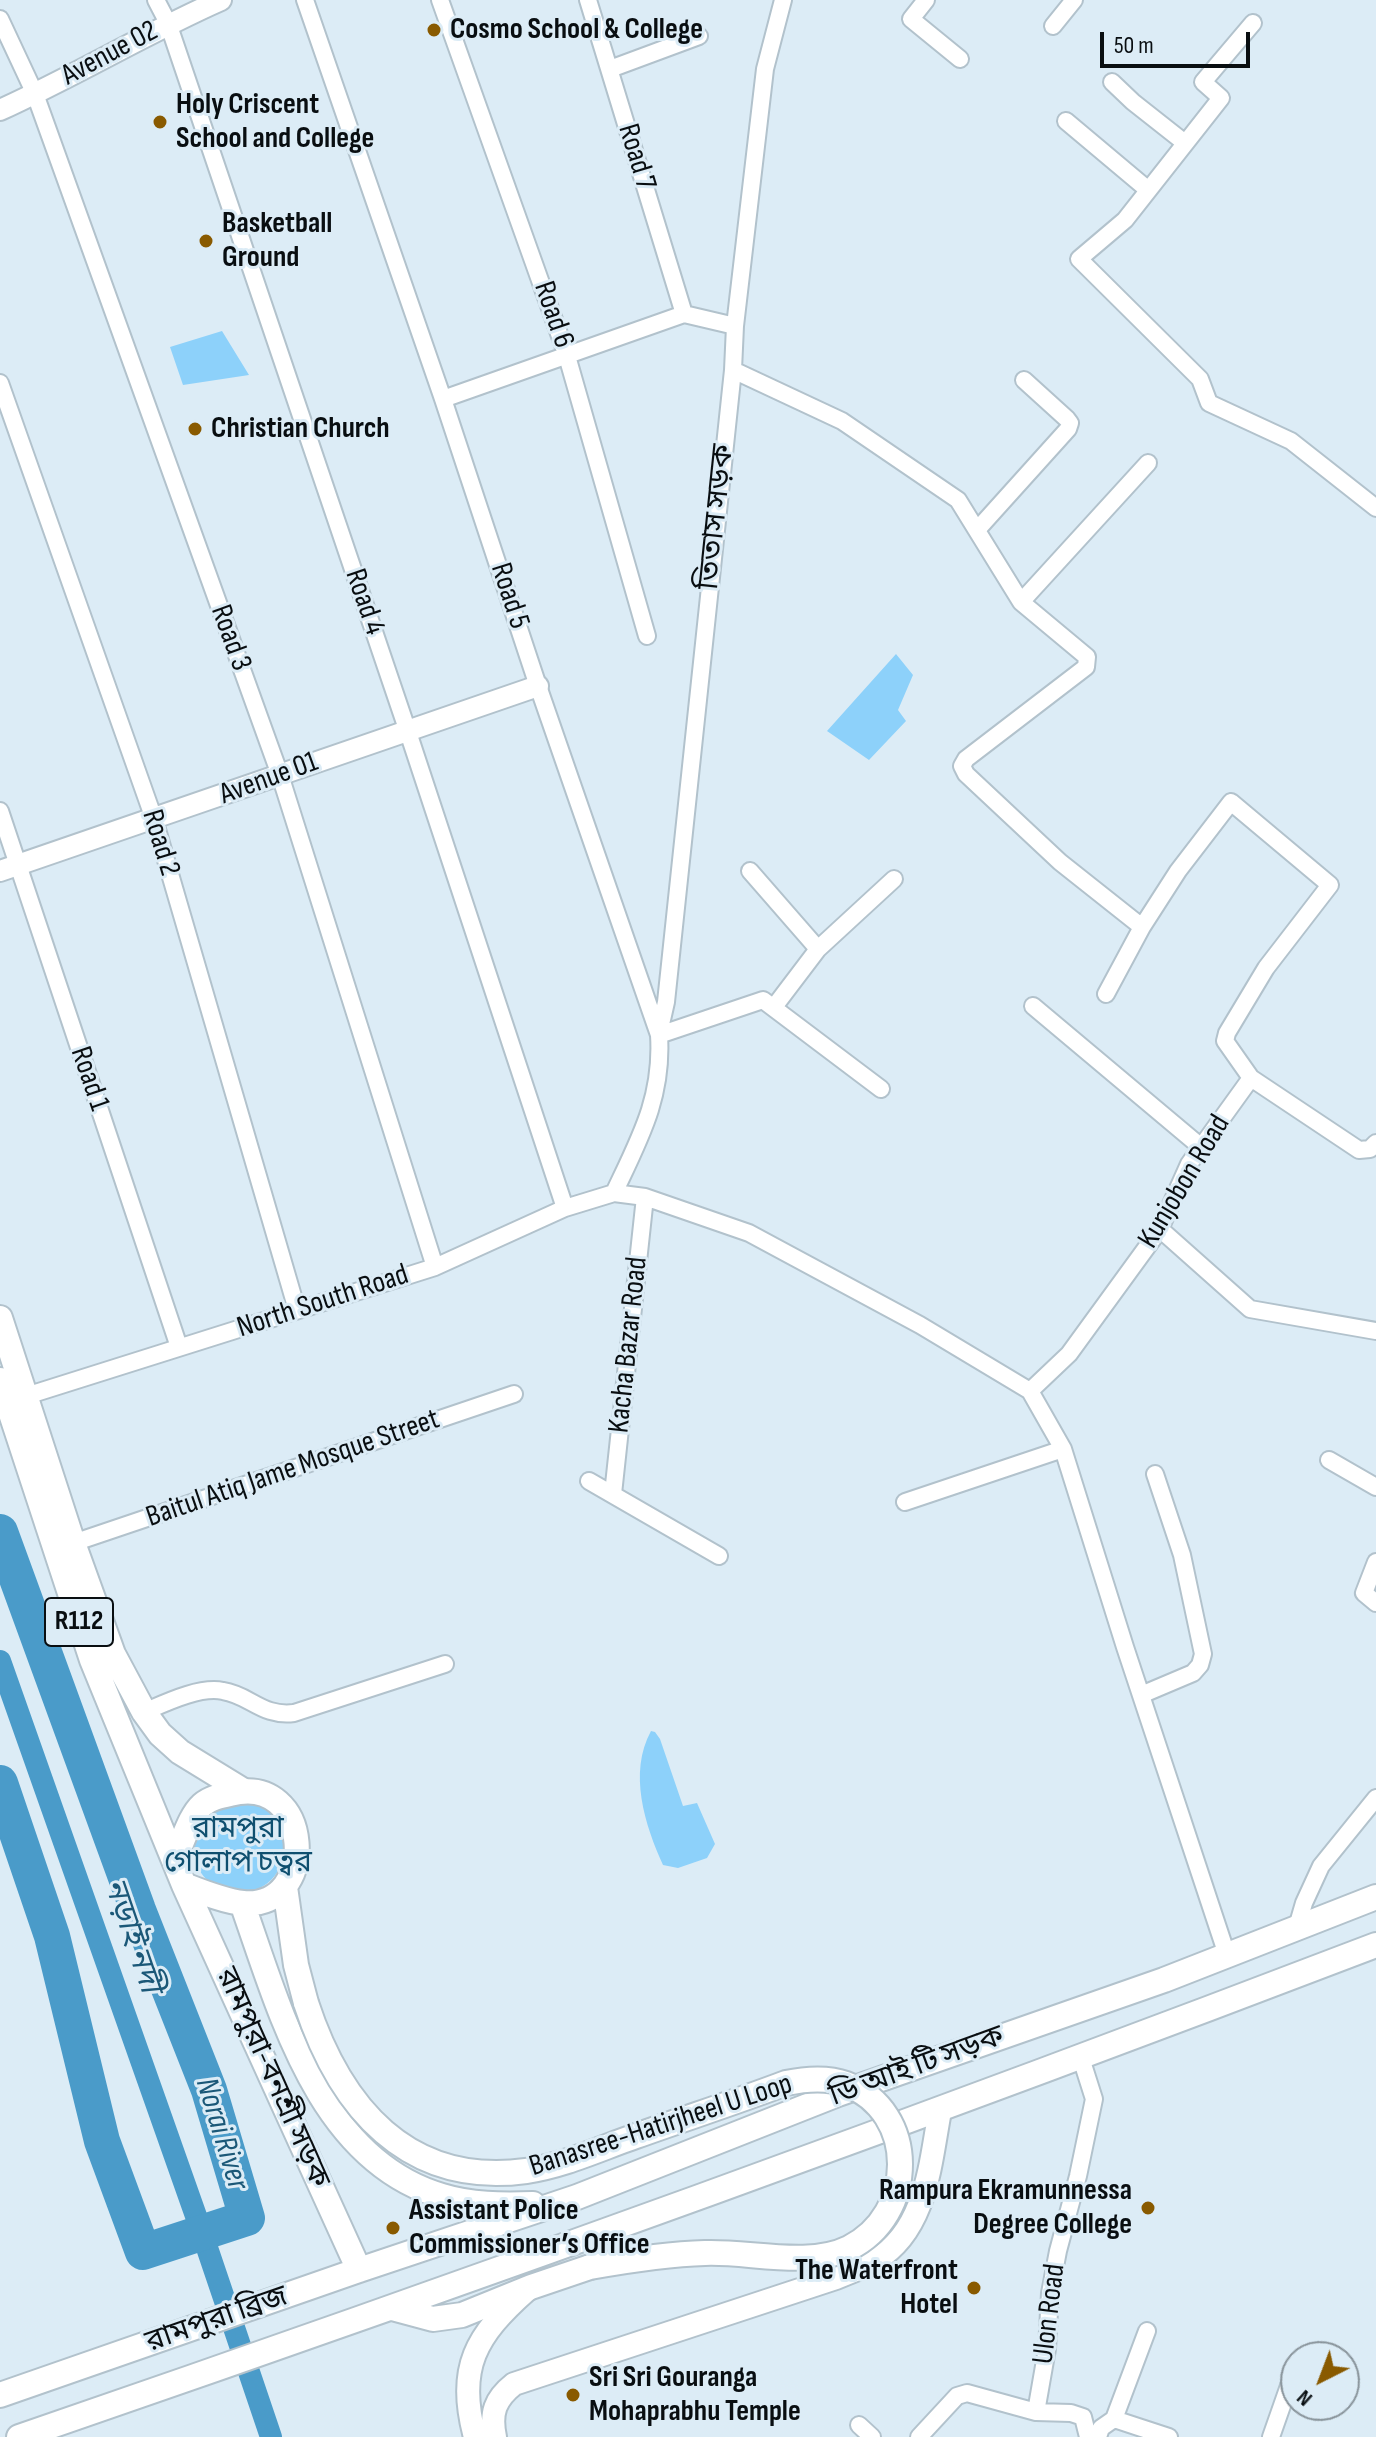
<!DOCTYPE html>
<meta charset="utf-8">
<style>
body{margin:0}
#map{position:relative;width:1376px;height:2437px;overflow:hidden;background:#dcecf6;font-family:"Sofia Sans Condensed",sans-serif}
canvas{display:block}
.north{position:absolute;left:1280px;top:2341px;width:80px;height:80px;box-sizing:border-box;background:#dcecf6;border:2px solid #88939a;border-radius:50%;rotate:222deg;font-size:22px;font-weight:700;line-height:32px;text-align:center;color:#090e11}
.north::after{content:'';display:block;margin:auto;width:28px;height:36px;background:#895a00;clip-path:polygon(50% 0,100% 100%,50% 72%,0 100%)}
.scale{position:absolute;left:1100px;top:32px;width:150px;height:36px;box-sizing:border-box;border:4px solid #090e11;border-top:0;padding-left:10px;font-size:24px;line-height:28px;white-space:nowrap;color:#090e11;-webkit-text-stroke:6px #dcecf6;paint-order:stroke}
</style>
<div id="map">
<canvas width="1376" height="2437"></canvas>
<div class="north">N</div>
<div class="scale">50 m</div>
</div>
<script>
const g = document.querySelector('canvas').getContext('2d');
g.lineJoin = 'round';
function fill(path, color) {
  g.fillStyle = color;
  g.fill(path, 'evenodd');
}
function trace(path, color, width, dash) {
  g.strokeStyle = color;
  g.lineWidth = width;
  g.lineCap = dash ? 'butt' : 'round';
  g.setLineDash(dash || []);
  g.stroke(path);
}
function label(font, color, halo, rows, align = 'center') {
  g.font = font + ' "Sofia Sans Condensed","Noto Sans Bengali",sans-serif';
  g.lineWidth = 6;
  g.setLineDash([]);
  g.textBaseline = 'middle';
  g.strokeStyle = halo;
  g.fillStyle = color;
  for (const [text, x, y, turn = 0] of rows) {
    g.save();
    g.translate(x, y);
    g.rotate((+turn || 0) * Math.PI / 180);
    g.textAlign = isNaN(turn) ? turn : align;
    if (halo) g.strokeText(text, 0, 0);
    g.fillText(text, 0, 0);
    g.restore();
  }
}
fill(new Path2D(`
 M 222,331 L 249,375 L 183,385 L 170,347 Z
 M 896,654 L 913,675 L 898,710 L 906,721 L 869,760 L 827,731 Z
 M 651,1731 L 655,1732 L 660,1739 L 683,1806 L 697,1803 L 715,1844 L 707,1858 L 678,1868 L 663,1865 C 645,1825 628,1773 651,1731 Z
 M193 1847a46 46 0 1 1 92 0a46 46 0 1 1-92 0Z`), '#8dd1fa');
trace(new Path2D(`
 M 0,1661 L 202,2233 L 271,2437`), '#4a9bc9', 22);
trace(new Path2D(`
 M 0,1532 L 138,1910 L 209,2090 L 247,2218 L 143,2252 L 102,2141 L 52,1936 L 0,1783`), '#4a9bc9', 36);
const minor = new Path2D(`
 M 156,0 L 168,23 L 407,729 L 565,1208
 M 305,0 L 443,399 L 538,686 L 659,1035 C 663,1097 640,1138 614,1193
 M 440,0 L 567,356 L 647,636
 M 588,0 L 684,314
 M 926,0 L 911,19 L 960,59
 M 0,19 L 35,94 L 280,775 L 435,1267
 M 1253,23 L 1203,82 L 1221,98 L 1125,220 L 1079,259 L 1200,379 L 1209,403 L 1291,441 L 1376,508
 M 1053,26 L 1074,0
 M 610,69 L 699,36
 M 1112,82 L 1133,102 L 1185,143
 M 1066,121 L 1147,189
 M 684,314 L 735,326
 M 733,370 L 842,421 L 958,500 L 1021,602 L 1087,657 L 1086,667 L 966,759 L 962,766 L 966,774 L 1060,862 L 1142,927 L 1178,871 L 1231,802 L 1330,885 L 1266,968 L 1227,1033 L 1225,1041 L 1251,1078 L 1189,1164 L 1160,1229 L 1069,1354 L 1030,1391
 M 0,383 L 154,819 L 297,1310
 M 443,399 L 684,314
 M 977,530 L 1068,429 L 1070,423 L 1067,419 L 1024,380
 M 1021,602 L 1148,463
 M 0,811 L 179,1347
 M 750,871 L 818,949
 M 1106,994 L 1142,927
 M 1033,1006 L 1201,1147
 M 774,1007 L 818,949 L 894,879
 M 659,1033 L 666,1002 L 733,370 L 735,326 L 765,69 L 783,0
 M 659,1035 L 763,1000 L 881,1089
 M 1251,1078 L 1359,1150 L 1370,1149 L 1376,1143
 M 1160,1229 L 1250,1309 L 1376,1331
 M 26,1396 L 435,1267 L 565,1208 L 614,1193 L 645,1197 L 749,1233 L 920,1325 L 1030,1391 L 1063,1449 L 1125,1647 L 1227,1955
 M 1329,1460 L 1376,1487
 M 589,1481 L 719,1556
 M 613,1494 L 645,1197
 M 905,1502 L 1063,1449
 M 73,1543 L 514,1394
 M 1376,1562 L 1364,1593 L 1376,1603
 M 1141,1695 L 1193,1673 L 1200,1665 L 1203,1654 L 1182,1555 L 1155,1474
 M 144,1712 C 165,1703 200,1686 223,1691 C 250,1695 262,1717 294,1713 L 445,1664
 M 1297,1927 L 1304,1903 L 1321,1866 L 1376,1798
 M 1081,2058 L 1094,2099 L 1078,2176 L 1058,2251 L 1050,2293 L 1047,2349 L 1036,2412 L 1071,2413 L 1083,2417 L 1088,2437
 M 1114,2419 L 1147,2331
 M 859,2425 L 872,2437
 M 919,2437 L 957,2396 L 967,2393 L 1036,2412
 M 1098,2437 L 1101,2428 L 1114,2419 L 1169,2437
 M 1271,2437 L 1291,2380`);
const tertiary = new Path2D(`
 M 0,110 C 75,76 146,33 221,0
 M 0,871 L 538,686`);
const secondary = new Path2D(`
 M 475,2437 C 456,2368 476,2335 527,2290
 M 495,2437 C 490,2413 495,2399 514,2384 L 836,2278 C 849,2272 864,2268 876,2260 C 927,2229 930,2163 940,2111`);
const primary = new Path2D(`
 M 0,1318 L 73,1543 L 113,1654 L 144,1712 L 160,1734 L 180,1752 L 242,1790
 M 0,1380 L 92,1660 L 184,1885 C 202,1892 224,1901 243,1903 C 320,1910 313,1771 230,1794 C 220,1796 210,1798 202,1805 C 189,1817 183,1843 174,1859
 M 184,1885 L 359,2270
 M 285,1887 L 296,1965 L 306,2003
 M 242,1903 C 280,2010 318,2160 442,2196 C 471,2205 502,2205 533,2204
 M 392,2308 L 433,2319 L 462,2315 L 531,2287 L 590,2267
 M 0,2395 L 359,2270 L 577,2197 L 838,2094 L 1164,1980 L 1376,1897
 M 19,2437 C 474,2281 926,2117 1376,1945`);
trace(minor, '#b2c2cc', 20);
trace(tertiary, '#b2c2cc', 24);
trace(secondary, '#b2c2cc', 26);
trace(primary, '#b2c2cc', 28);
trace(minor, '#fff', 16);
trace(tertiary, '#fff', 20);
trace(secondary, '#fff', 22);
trace(primary, '#fff', 24);
const primaryBridge = new Path2D(`
 M 306,2003 C 340,2107 407,2187 526,2171 C 563,2166 601,2148 636,2136 C 686,2118 736,2102 786,2083 C 805,2079 827,2077 846,2084 C 919,2112 916,2215 849,2248 C 809,2268 748,2251 705,2253 C 666,2254 629,2260 590,2267`);
trace(primaryBridge, '#b2c2cc', 28, []);
trace(primaryBridge, '#fff', 24);
for (const [x, y, r, color] of [
 [434,30,8,"#895a00"],
 [160,122,8,"#895a00"],
 [206,241,8,"#895a00"],
 [195,429,8,"#895a00"],
 [1148,2208,8,"#895a00"],
 [393,2228,8,"#895a00"],
 [974,2288,8,"#895a00"],
 [573,2395,8,"#895a00"]
]) {
  const dot = new Path2D();
  dot.arc(x, y, r, 0, 2 * Math.PI);
  g.fillStyle = color;
  g.fill(dot);
  trace(dot, '#dcecf6', 3);
}
for (const [x, y, w] of [
 [79,1622,68]
]) {
  const box = new Path2D();
  box.roundRect(x - w / 2, y - 24, w, 48, 6);
  g.fillStyle = '#dcecf6';
  g.fill(box);
  trace(box, '#090e11', 2);
}
label('bold 28px', '#090e11', null, [
 ["R112",79,1622]
]);
label('bold 30px', '#090e11', '#dcecf6', [
 ["Cosmo School & College",450,30],
 ["Holy Criscent",176,105],
 ["School and College",176,139],
 ["Basketball",222,224],
 ["Ground",222,258],
 ["Christian Church",211,429],
 ["Rampura Ekramunnessa",1132,2191,"right"],
 ["Degree College",1132,2225,"right"],
 ["Assistant Police",409,2211],
 ["Commissioner’s Office",409,2245],
 ["The Waterfront",958,2271,"right"],
 ["Hotel",958,2305,"right"],
 ["Sri Sri Gouranga",589,2378],
 ["Mohaprabhu Temple",589,2412]
], 'left');
label('30px', '#090e11', '#dcecf6', [
 ["Avenue 02",110,54,-28],
 ["Road 7",636,157,73],
 ["Road 6",553,315,71],
 ["তিতাস সড়ক",717,517,-84],
 ["Road 5",509,596,72],
 ["Road 4",364,602,71],
 ["Road 3",230,638,70],
 ["Avenue 01",269,779,-20],
 ["Road 2",160,843,73],
 ["Road 1",89,1079,71],
 ["Kunjobon Road",1185,1182,-59],
 ["North South Road",323,1302,-18],
 ["Kacha Bazar Road",629,1345,-84],
 ["Baitul Atiq Jame Mosque Street",293,1469,-19],
 ["ডি আই টি সড়ক",917,2067,-20],
 ["রামপুরা-বনশ্রী সড়ক",272,2078,66],
 ["Banasree-Hatirjheel U Loop",661,2126,-18],
 ["Ulon Road",1050,2314,-83],
 ["রামপুরা ব্রিজ",217,2320,-19]
]);
label('30px', '#0f4f6f', '#dcecf6', [
 ["রামপুরা",238,1829],
 ["গোলাপ চত্বর",238,1863]
]);
label('italic 32px', '#1b5878', '#dcecf6', [
 ["নড়াই নদী",131,1936,71],
 ["Norai River",221,2134,73]
]);
</script>
